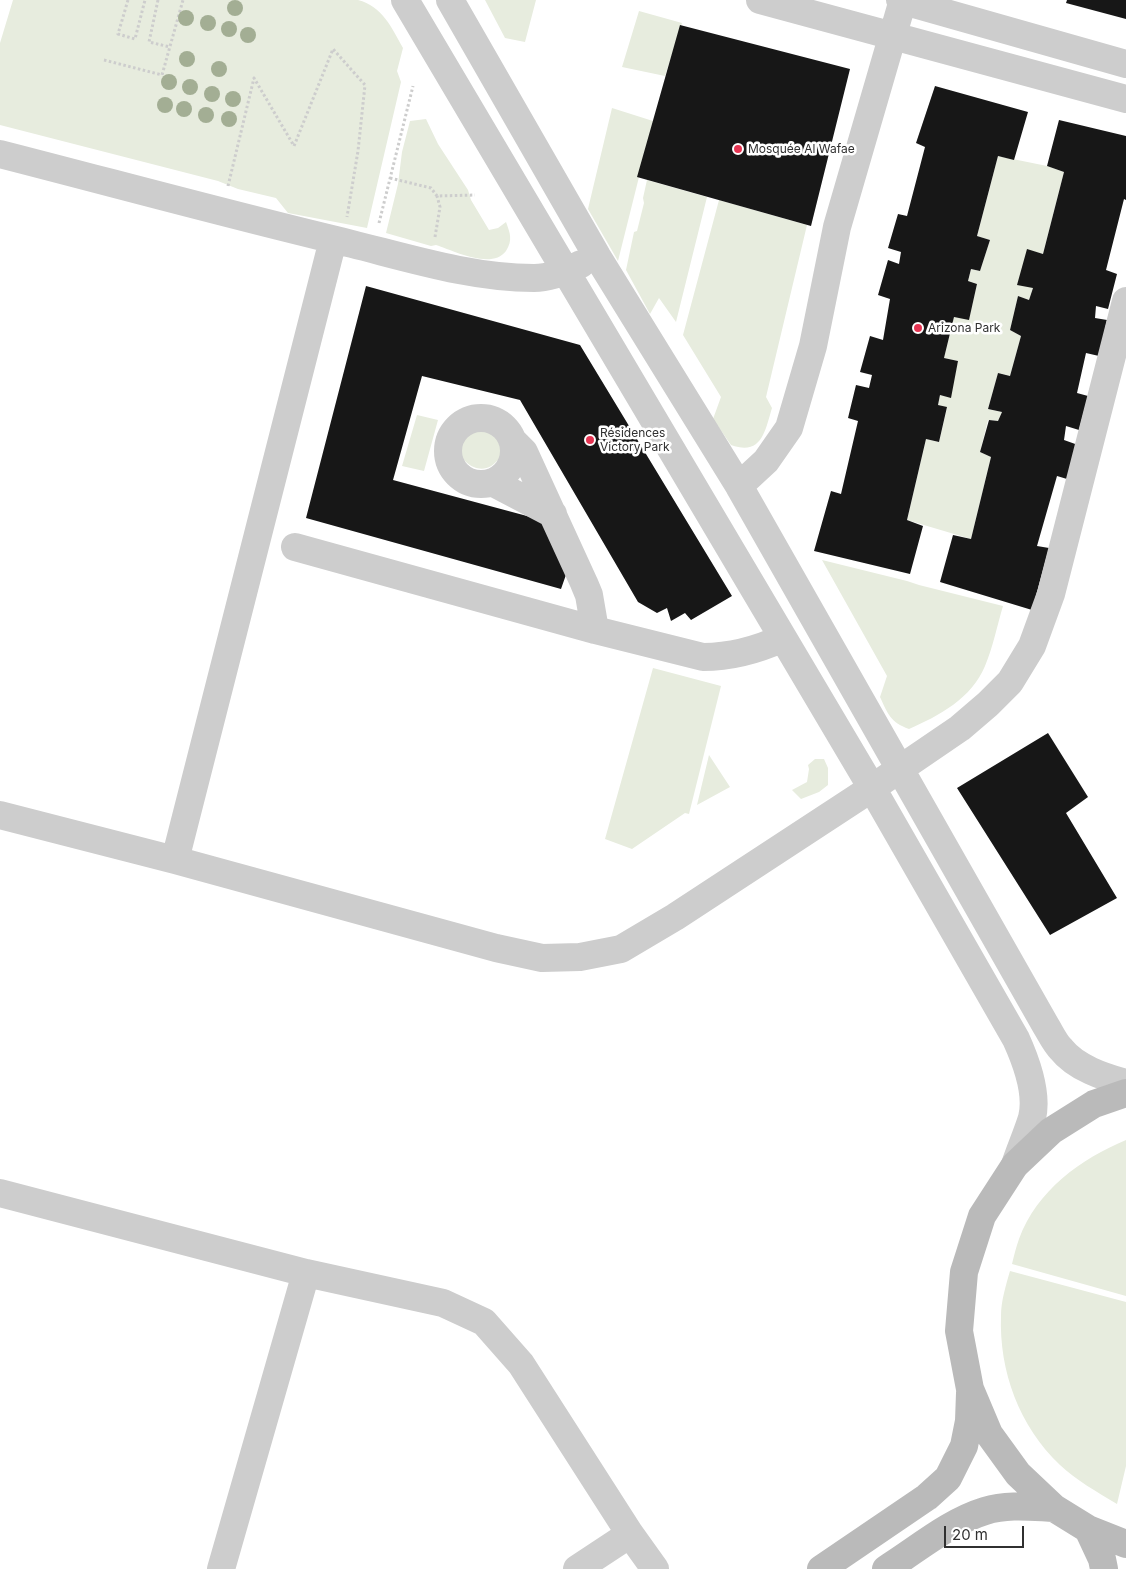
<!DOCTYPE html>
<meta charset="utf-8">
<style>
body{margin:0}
#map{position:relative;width:1126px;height:1569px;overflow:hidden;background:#fff;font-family:Inter,sans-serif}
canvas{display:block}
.scale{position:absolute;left:944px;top:1526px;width:80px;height:22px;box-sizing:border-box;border:2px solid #303030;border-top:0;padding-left:6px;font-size:15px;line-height:18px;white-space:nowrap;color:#303030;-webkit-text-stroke:4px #fff;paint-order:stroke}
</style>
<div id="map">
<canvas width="1126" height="1569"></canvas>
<div class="scale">20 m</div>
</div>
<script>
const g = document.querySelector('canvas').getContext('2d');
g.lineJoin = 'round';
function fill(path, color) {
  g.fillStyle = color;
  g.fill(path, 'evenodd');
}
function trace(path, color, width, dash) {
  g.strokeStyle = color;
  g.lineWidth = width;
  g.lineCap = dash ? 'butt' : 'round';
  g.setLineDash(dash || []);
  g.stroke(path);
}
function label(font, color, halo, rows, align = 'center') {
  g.font = font + ' Inter,sans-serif';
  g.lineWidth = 5;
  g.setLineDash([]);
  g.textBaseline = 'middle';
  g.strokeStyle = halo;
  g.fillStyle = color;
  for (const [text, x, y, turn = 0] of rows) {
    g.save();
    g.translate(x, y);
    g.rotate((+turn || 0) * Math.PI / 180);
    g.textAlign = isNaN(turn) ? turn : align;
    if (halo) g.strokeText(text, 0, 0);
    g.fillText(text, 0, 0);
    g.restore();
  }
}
fill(new Path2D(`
 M 13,0 L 358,0 C 382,6 392,28 403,48 L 397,71 L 401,82 L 367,228 L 288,213 L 276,198 L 238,189 L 218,181 L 0,125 L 0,43 Z
 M 485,0 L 536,0 L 525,42 L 505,38 Z
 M 639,11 L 682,23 L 665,76 L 622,67 Z
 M 612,108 L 653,121 L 618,261 L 588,209 Z
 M 426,119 L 438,144 L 468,190 L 471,200 L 489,230 L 498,228 L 506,222 C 510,233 513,240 506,251 C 492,270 454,251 436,245 L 431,246 L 386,233 L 398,184 L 402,152 L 410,121 Z
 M 998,156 L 1047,166 L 1064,172 L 1043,254 L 1027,250 L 1033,288 L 1029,300 L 1018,296 L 1010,330 L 1021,336 L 1010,376 L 998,373 L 988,409 L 1002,412 L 998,421 L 988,420 L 980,452 L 991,457 L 971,539 L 907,520 L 926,439 L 939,442 L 947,408 L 938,405 L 940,395 L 950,397 L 958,361 L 944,358 L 954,317 L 969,319 L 977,284 L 968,281 L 971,269 L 980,271 L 990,240 L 977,236 Z
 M 647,180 L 707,197 L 676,322 L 659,298 L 650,314 L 626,270 L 634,232 L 637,231 L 644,203 L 643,198 Z
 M 719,200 L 807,225 L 766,397 L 772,408 C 765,431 762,456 731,445 L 713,419 L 721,397 L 683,335 Z
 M 417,415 L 438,420 L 424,471 L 402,466 Z
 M 475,419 C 478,420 483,420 486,421 C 500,427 508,444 500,457 C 477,493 431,436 475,419 Z
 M 822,560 L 907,581 L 919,585 L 1003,606 C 997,626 993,647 985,666 C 972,698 939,716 909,729 C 890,722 888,714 880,697 L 887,676 Z
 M 653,668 L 721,686 L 689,814 L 685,813 L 632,849 L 605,839 Z
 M 709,755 L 730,787 L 697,805 Z
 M 815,759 L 824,759 L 828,768 L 828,785 L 819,792 L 801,799 L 792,790 L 807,782 L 809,769 L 808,765 Z
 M 1126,1140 L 1126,1296 L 1012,1264 C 1014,1256 1016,1247 1019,1239 C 1037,1190 1081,1159 1126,1140 Z
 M 1010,1271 L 1126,1302 L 1126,1466 L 1117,1504 C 1097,1492 1076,1480 1060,1465 C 1019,1426 999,1371 1001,1316 C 1001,1301 1006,1285 1010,1271 Z`), '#e7ecde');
fill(new Path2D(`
 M 1067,0 L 1126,0 L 1126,19 L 1066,3 Z
 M 680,25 L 850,69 L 811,226 L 637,177 Z
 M 935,86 L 1028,112 L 1014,160 L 998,156 L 977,236 L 990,240 L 980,271 L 971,269 L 968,281 L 977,284 L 969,320 L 954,317 L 944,358 L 958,361 L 951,398 L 940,395 L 938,405 L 947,407 L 939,442 L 926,439 L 907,520 L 923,526 L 910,574 L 814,551 L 831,491 L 841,494 L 858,421 L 848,418 L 856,385 L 869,388 L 872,375 L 860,372 L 870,336 L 883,340 L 890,299 L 878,295 L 888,260 L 899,264 L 901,252 L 888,248 L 898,214 L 907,216 L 925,147 L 916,143 Z
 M 1059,120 L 1126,136 L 1126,200 L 1124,199 L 1106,270 L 1117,274 L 1108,309 L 1096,306 L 1095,318 L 1107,320 L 1099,356 L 1086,353 L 1077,393 L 1088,396 L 1079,430 L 1066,426 L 1064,440 L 1078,445 L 1067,479 L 1057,476 L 1037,546 L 1049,548 L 1032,610 L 940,582 L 953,535 L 971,539 L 991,457 L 980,452 L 989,420 L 998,421 L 1002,412 L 988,409 L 998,373 L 1010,376 L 1021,336 L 1010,330 L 1018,296 L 1029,300 L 1033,288 L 1017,285 L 1027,249 L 1043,254 L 1064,172 L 1047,166 Z
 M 366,286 L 580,345 L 732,596 L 691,620 L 685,613 L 671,621 L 667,608 L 657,613 L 638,602 L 520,400 L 422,376 L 393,480 L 553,523 L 575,549 L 561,589 L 306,518 Z
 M 1048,733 L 1088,797 L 1066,813 L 1117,898 L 1050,935 L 957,788 Z`), '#171717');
trace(new Path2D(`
 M 128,0 L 118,34 L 135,39 L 145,0
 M 158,0 L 149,42 L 170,47
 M 104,60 L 162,75 L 183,0
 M 390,178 L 431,188 L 437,196 L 475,195
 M 228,186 L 254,78 L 294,146 L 333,49 L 365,85 L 358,151 L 347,217
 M 379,223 L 413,86
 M 435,237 L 440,207 L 437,196`), '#cdcdcd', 3, [2.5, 2.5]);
trace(new Path2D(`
 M 405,0 L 872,788 L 1016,1039 C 1026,1061 1038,1094 1032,1118 C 1027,1134 1020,1150 1015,1165
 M 450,0 L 597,256 L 739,486 L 1046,1026 C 1051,1034 1055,1043 1061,1049 C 1076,1068 1104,1077 1126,1083
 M 760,0 L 1126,99
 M 900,0 L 1126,64
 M 0,154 C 117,184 234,216 352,244 C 412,259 473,278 534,278 C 550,278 567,271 581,264
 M448 451a33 33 0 1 1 66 0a33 33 0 1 1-66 0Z
 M 512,440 L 524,452 L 584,583 L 589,595 L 595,630
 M 492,482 L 553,514
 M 739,486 L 766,461 L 789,428 L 813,346 L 837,227 L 903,0
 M 295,547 L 595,630 L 703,657 C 732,657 757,650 783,638
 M 0,815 L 175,860 L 496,948 L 542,958 L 580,957 L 621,949 L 675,917 L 872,788 L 960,728 L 988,704 L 1010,682 L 1032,646 L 1051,594 L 1126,301
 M 175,860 L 333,240
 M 0,1193 L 306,1273 L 443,1303 L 484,1322 L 521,1364 L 630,1534 L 655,1569
 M 221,1569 L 306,1273
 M 577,1569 L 630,1534`), '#cdcdcd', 28);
trace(new Path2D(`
 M 1126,1093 L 1094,1104 L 1051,1131 L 1015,1165 L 982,1216 L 964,1272 L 959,1331 L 970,1389 L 989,1434 L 1018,1474 L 1054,1508 L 1088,1529 L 1126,1544
 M 1088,1529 L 1102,1559 L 1104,1569
 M 821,1569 L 927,1497 L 948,1478 L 964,1446 L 969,1421 L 970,1393
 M 886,1569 C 918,1549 949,1522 985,1511 C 1008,1504 1031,1507 1054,1508`), '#bababa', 28);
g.fillStyle = '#a3ae94';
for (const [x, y] of [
 [235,8],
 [186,18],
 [208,23],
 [229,29],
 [248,35],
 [187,59],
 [219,69],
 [169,82],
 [190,87],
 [212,94],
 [233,99],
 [165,105],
 [184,109],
 [206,115],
 [229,119]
]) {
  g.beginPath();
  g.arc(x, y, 8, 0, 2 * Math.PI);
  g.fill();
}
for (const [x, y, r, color] of [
 [738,149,5,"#e53452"],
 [918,328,5,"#e53452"],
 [590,440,5,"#e53452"]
]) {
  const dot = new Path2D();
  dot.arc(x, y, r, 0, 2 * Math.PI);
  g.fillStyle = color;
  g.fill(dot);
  trace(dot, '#fff', 2);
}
label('12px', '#303030', '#fff', [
 ["Mosquée Al Wafae",748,149],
 ["Arizona Park",928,328],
 ["Résidences",600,433],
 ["Victory Park",600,447]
], 'left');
</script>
